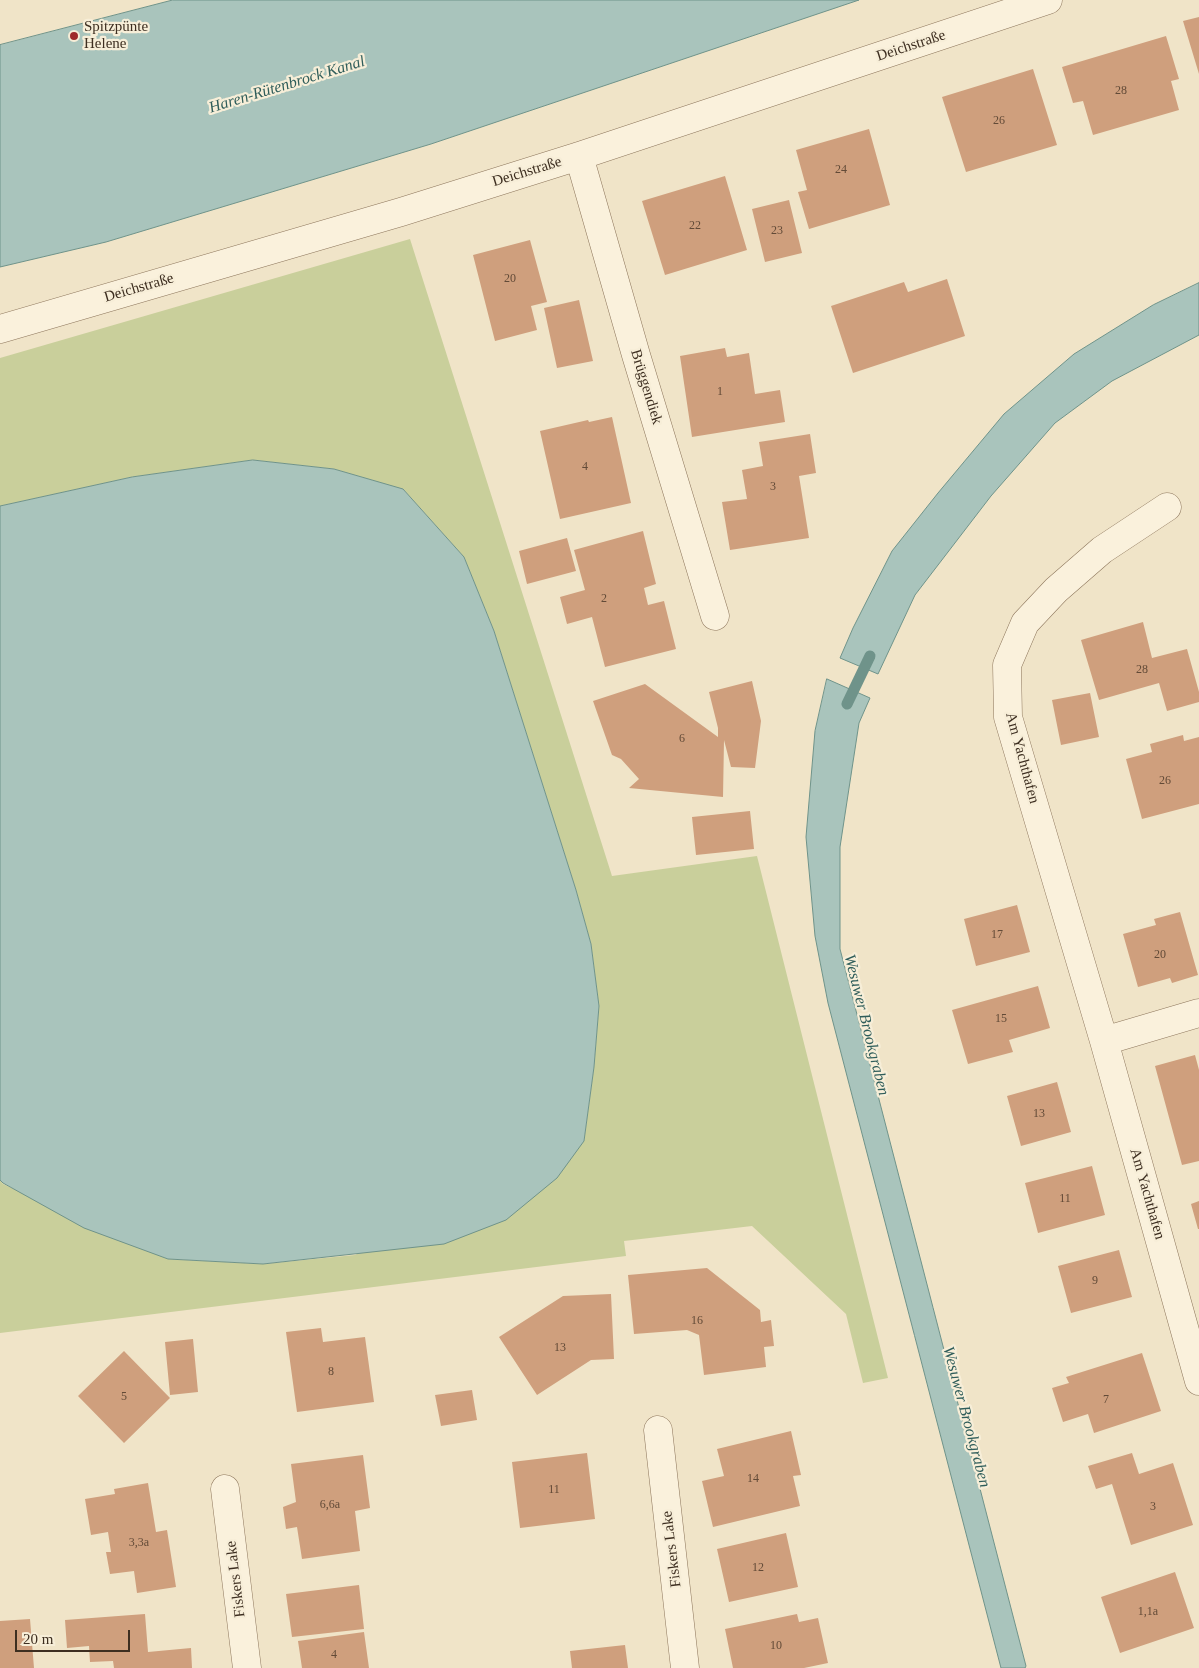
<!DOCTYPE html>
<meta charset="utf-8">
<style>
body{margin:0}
#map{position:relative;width:1199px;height:1668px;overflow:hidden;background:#f0e4c8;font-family:"Times New Roman",serif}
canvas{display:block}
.scale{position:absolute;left:15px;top:1630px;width:115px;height:22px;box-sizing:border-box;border:2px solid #3d2e20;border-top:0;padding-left:6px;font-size:15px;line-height:18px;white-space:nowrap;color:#3d2e20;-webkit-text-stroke:4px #f7eed8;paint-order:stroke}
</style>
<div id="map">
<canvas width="1199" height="1668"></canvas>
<div class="scale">20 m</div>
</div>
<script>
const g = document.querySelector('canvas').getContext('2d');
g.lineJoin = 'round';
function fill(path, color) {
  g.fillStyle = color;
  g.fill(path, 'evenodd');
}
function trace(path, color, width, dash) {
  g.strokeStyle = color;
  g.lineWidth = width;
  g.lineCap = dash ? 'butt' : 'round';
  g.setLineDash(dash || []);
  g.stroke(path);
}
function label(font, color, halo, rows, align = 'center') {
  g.font = font + ' "Times New Roman",serif';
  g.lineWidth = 4.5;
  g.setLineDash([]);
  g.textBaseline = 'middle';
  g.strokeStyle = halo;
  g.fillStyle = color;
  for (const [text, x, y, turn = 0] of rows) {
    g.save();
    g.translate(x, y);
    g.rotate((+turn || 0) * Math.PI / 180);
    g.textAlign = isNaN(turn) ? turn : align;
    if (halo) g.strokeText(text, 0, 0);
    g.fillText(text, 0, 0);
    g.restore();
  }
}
fill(new Path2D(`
 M 410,239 L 612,876 L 757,856 L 888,1378 L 863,1383 L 846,1314 L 752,1226 L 624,1241 L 626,1256 L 0,1333 L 0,1180 L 3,1184 L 168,1259 L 263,1264 L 355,1255 L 584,1141 L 594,1067 L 599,1006 L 591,944 L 576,890 L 494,631 L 464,557 L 404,490 L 334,469 L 253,460 L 132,477 L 0,506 L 0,358 Z`), '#c9cf9b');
const water = new Path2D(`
 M 173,0 L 859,0 L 431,144 L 106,242 L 0,267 L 0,45 Z
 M 1199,283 L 1199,335 L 1112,381 L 1055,423 L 991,496 L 915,595 L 878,674 L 840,658 L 853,628 L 892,551 L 938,493 L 1004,414 L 1074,354 L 1153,305 Z
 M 253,460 L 334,469 L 403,489 L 464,557 L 494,631 L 576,890 L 591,944 L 599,1006 L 594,1067 L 584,1141 L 557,1178 L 506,1220 L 444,1244 L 263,1264 L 168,1259 L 84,1228 L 3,1183 L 0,1180 L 0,506 L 132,477 Z
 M 827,679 L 870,698 L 859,723 L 840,847 L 840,949 L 1026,1666 L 1025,1668 L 1001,1668 L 828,1003 L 815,936 L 806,837 L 815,731 Z`);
fill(water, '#a9c4bc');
trace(water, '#6f938a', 1);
trace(new Path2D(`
 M 847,704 L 870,656`), '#6f938a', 11);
fill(new Path2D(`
 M 1199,17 L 1199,74 L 1183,21 Z
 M 1166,36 L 1179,79 L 1171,81 L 1179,110 L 1093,135 L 1083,101 L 1073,103 L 1062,67 Z
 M 1033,69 L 1057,145 L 966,172 L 942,97 Z
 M 869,129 L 890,205 L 809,229 L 798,192 L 807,190 L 796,150 Z
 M 725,176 L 747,250 L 665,275 L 642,201 Z
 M 789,200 L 802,253 L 765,262 L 752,209 Z
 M 530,240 L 547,302 L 531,306 L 537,330 L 495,341 L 473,255 Z
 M 947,279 L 965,336 L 853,373 L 831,306 L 904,282 L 908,292 Z
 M 579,300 L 593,361 L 557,368 L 544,308 Z
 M 725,348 L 727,357 L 749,353 L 755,394 L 780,390 L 785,422 L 692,437 L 680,356 Z
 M 612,417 L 631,503 L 560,519 L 540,431 L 588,420 L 589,422 Z
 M 810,434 L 816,473 L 799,476 L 809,538 L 730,550 L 722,502 L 747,499 L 742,470 L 763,466 L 759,442 Z
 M 643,531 L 656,584 L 644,588 L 648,605 L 664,601 L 676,649 L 605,667 L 592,617 L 567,624 L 560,597 L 585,590 L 574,550 Z
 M 567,538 L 576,571 L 527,584 L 519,551 Z
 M 1143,622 L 1152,658 L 1187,649 L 1199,692 L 1199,702 L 1167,711 L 1159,683 L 1099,700 L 1081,640 Z
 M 752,681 L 761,721 L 755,768 L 731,767 L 724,740 L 723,797 L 629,788 L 639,779 L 621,759 L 612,755 L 593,701 L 645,684 L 718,737 L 718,728 L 709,692 Z
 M 1090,693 L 1099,737 L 1061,745 L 1052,700 Z
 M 1183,735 L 1184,741 L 1199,737 L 1199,804 L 1142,819 L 1126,759 L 1152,752 L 1150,744 Z
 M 750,811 L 754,849 L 696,855 L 692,817 Z
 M 1017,905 L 1030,952 L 976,966 L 964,919 Z
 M 1180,912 L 1198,975 L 1172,983 L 1170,978 L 1138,987 L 1123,934 L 1156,925 L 1154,919 Z
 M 1038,986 L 1050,1028 L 1009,1040 L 1013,1052 L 968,1064 L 952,1010 Z
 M 1195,1055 L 1199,1070 L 1199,1161 L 1182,1165 L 1155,1066 Z
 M 1057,1082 L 1071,1132 L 1021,1146 L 1007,1096 Z
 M 1092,1166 L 1105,1215 L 1038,1233 L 1025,1183 Z
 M 1199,1201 L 1199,1229 L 1198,1229 L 1191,1204 Z
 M 1119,1250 L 1132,1297 L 1071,1313 L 1058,1266 Z
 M 707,1268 L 760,1310 L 761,1322 L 771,1320 L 774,1346 L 764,1347 L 766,1367 L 704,1375 L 699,1335 L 687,1330 L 634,1334 L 628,1275 Z
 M 611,1294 L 614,1359 L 591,1360 L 537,1395 L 499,1337 L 563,1296 Z
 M 321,1328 L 323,1342 L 365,1337 L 374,1402 L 297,1412 L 286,1332 Z
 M 193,1339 L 198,1392 L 170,1395 L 165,1342 Z
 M 124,1351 L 170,1398 L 124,1443 L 78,1396 Z
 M 1142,1353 L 1161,1411 L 1094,1433 L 1088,1414 L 1063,1422 L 1052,1388 L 1069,1383 L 1066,1377 Z
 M 472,1390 L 477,1420 L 441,1426 L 435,1395 Z
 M 791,1431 L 801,1475 L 793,1476 L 800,1506 L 713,1527 L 702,1481 L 724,1476 L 717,1449 Z
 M 587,1453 L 595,1519 L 520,1528 L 512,1462 Z
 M 1132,1453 L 1139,1474 L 1173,1463 L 1193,1525 L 1131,1545 L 1112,1484 L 1096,1489 L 1088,1466 Z
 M 363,1455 L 370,1508 L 355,1511 L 360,1551 L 302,1559 L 297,1527 L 286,1529 L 283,1507 L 296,1502 L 291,1464 Z
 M 148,1483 L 156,1532 L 167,1530 L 176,1587 L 137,1593 L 134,1571 L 110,1574 L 106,1552 L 111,1552 L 108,1532 L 91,1535 L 85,1499 L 115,1494 L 114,1489 Z
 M 786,1533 L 798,1587 L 729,1602 L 717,1549 Z
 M 1175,1572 L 1194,1628 L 1120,1653 L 1101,1597 Z
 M 359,1585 L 364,1629 L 292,1637 L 286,1594 Z
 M 145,1614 L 148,1652 L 191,1648 L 192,1668 L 114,1668 L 113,1661 L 90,1662 L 89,1646 L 67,1648 L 65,1620 Z
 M 797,1614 L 799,1622 L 818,1618 L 828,1663 L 804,1668 L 733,1668 L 725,1629 Z
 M 30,1619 L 34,1668 L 0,1668 L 0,1621 Z
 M 364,1632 L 369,1668 L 302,1668 L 298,1641 Z
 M 625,1645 L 628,1668 L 572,1668 L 570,1651 Z`), '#cf9f7d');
const street = new Path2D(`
 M 579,156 L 636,355 L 715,616
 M 0,329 L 401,212 L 579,156 L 1048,0
 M 1167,507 L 1102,550 L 1056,590 L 1025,623 L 1007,665 L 1008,717 L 1104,1041 L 1199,1381
 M 1104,1041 L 1199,1013
 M 658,1430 L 685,1668
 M 225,1489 L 247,1668`);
trace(street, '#8d765c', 29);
trace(street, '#faf1dc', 28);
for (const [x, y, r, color] of [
 [74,36,5,"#9e2a2b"]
]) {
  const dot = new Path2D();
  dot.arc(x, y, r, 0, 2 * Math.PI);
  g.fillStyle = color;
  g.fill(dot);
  trace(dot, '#f7eed8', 2);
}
label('12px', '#624a37', null, [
 ["28",1121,91],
 ["26",999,121],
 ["24",841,170],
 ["22",695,226],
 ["23",777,231],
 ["20",510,279],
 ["1",720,392],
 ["4",585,467],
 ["3",773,487],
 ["2",604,599],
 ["28",1142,670],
 ["6",682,739],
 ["26",1165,781],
 ["17",997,935],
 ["20",1160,955],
 ["15",1001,1019],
 ["13",1039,1114],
 ["11",1065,1199],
 ["9",1095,1281],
 ["16",697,1321],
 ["13",560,1348],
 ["8",331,1372],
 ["5",124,1397],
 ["7",1106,1400],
 ["14",753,1479],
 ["11",554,1490],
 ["6,6a",330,1505],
 ["3",1153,1507],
 ["3,3a",139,1543],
 ["12",758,1568],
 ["1,1a",1148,1612],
 ["10",776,1646],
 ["4",334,1655]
]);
label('15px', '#3d2e20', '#f7eed8', [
 ["Spitzpünte",84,27],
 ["Helene",84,44]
], 'left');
label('15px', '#3d2e20', '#f7eed8', [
 ["Deichstraße",911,46,-18],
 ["Deichstraße",527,172,-17],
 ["Deichstraße",139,288,-16],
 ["Brüggendiek",646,387,73],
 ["Am Yachthafen",1022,758,75],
 ["Am Yachthafen",1147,1194,74],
 ["Fiskers Lake",672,1549,-97],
 ["Fiskers Lake",236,1579,-97]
]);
label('italic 16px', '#2f5d5a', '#f7eed8', [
 ["Haren-Rütenbrock Kanal",287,85,-17],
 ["Wesuwer Brookgraben",866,1025,76],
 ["Wesuwer Brookgraben",966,1417,75]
]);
</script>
